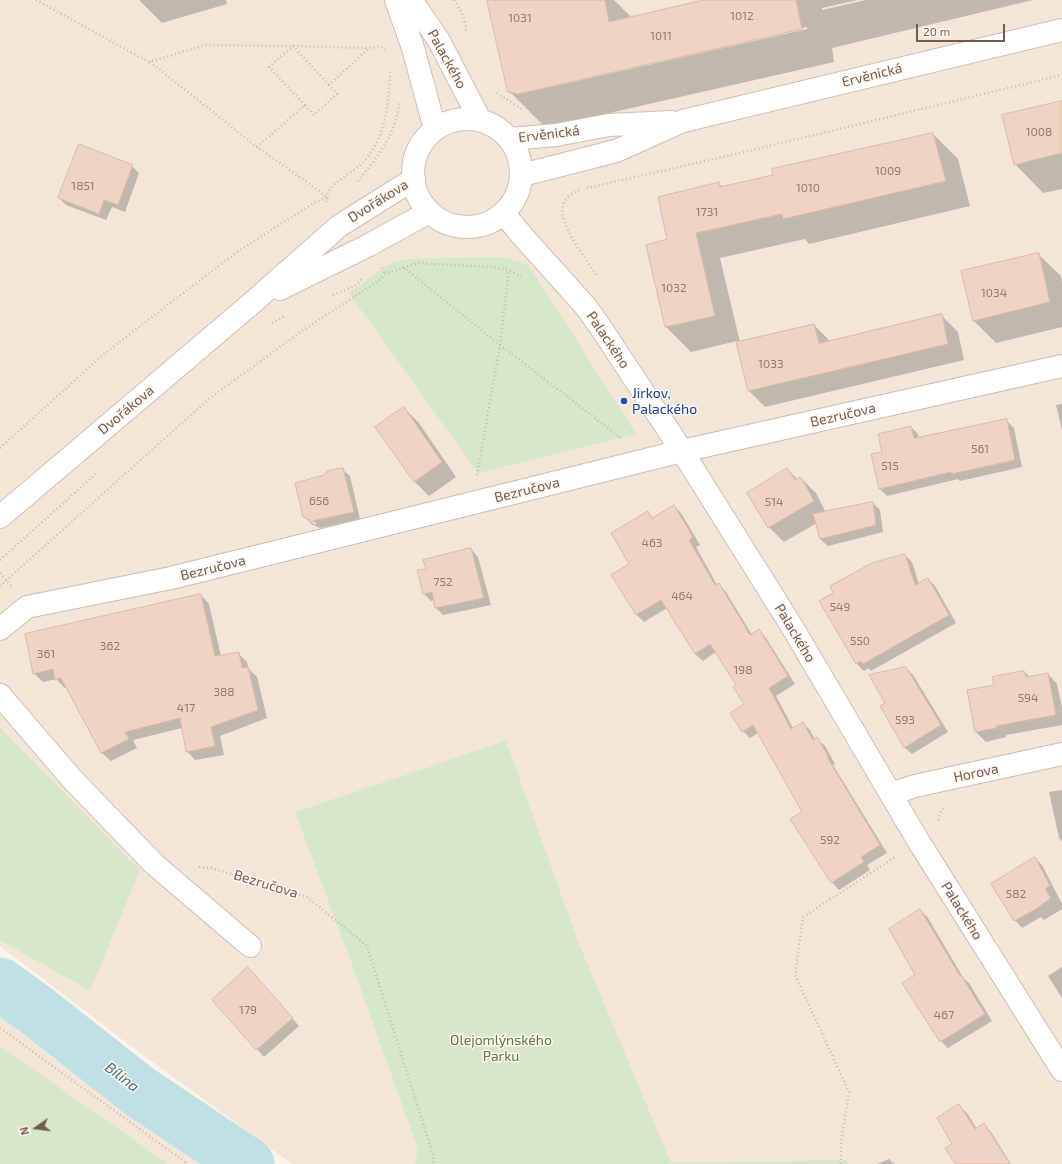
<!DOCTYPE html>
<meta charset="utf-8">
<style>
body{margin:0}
#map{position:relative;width:1062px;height:1164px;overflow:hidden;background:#fbf4ea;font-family:"Exo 2",sans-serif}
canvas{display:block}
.north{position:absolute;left:16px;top:1108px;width:40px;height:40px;-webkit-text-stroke:3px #fef8f0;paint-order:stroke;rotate:256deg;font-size:11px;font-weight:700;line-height:16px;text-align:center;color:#755b4f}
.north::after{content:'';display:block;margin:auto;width:14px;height:18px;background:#755b4f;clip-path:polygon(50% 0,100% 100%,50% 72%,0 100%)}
.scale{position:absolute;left:916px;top:24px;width:89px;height:18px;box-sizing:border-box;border:2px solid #755b4f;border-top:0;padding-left:5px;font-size:12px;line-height:14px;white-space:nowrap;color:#755b4f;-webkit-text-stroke:3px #fef8f0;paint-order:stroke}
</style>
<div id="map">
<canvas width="1062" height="1164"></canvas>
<div class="north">N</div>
<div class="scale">20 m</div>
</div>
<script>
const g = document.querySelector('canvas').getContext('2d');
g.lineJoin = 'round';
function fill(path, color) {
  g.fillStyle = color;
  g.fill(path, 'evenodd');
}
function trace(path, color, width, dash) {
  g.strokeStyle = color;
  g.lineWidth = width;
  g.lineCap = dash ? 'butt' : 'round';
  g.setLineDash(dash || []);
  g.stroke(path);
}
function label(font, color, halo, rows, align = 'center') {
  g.font = font + ' "Exo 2",sans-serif';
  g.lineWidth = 3;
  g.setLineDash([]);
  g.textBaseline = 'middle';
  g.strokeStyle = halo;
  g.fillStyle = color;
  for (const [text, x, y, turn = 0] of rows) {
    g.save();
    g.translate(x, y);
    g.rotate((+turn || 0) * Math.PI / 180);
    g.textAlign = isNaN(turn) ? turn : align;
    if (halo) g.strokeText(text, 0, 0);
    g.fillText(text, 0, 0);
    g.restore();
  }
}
fill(new Path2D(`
 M 0,0 L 1062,0 L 1062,1164 L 292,1164 L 128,1044 L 0,946 Z
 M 0,1008 L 118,1103 L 204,1164 L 0,1164 Z`), '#f2e6d9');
fill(new Path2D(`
 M 502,257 L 528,264 L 636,434 L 478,473 L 349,293 L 392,262 L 408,259 Z
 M 0,727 L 140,870 L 90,991 L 0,940 Z
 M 506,741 L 579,944 L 671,1163 L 848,1160 L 848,1164 L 415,1164 L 418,1149 L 350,959 L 295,812 Z
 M 0,1046 L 168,1164 L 0,1164 Z`), '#d7e8c9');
fill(new Path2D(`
 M 139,0 L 226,0 L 227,4 L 162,23 Z
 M 488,0 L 614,0 L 632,18 L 707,0 L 858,0 L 822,8 L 822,10 L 866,0 L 1033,0 L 832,48 L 834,62 L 552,126 L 542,124 L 509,91 ZM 807,27 L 807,29 L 533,91 L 533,89 Z
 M 1062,102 L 1062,189 L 1043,193 L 1015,164 Z
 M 933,134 L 958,159 L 970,206 L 809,244 L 805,239 L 720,258 L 740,342 L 814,325 L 830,341 L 941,315 L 958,332 L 964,360 L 765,407 L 749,391 L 737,341 L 691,352 L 666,327 L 647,245 L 668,240 L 718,183 L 723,187 L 774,176 Z
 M 132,166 L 139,173 L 125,212 L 112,207 L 106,220 L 66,205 L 59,198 Z
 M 1038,254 L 1061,276 L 1062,282 L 1062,327 L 996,343 L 973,320 Z
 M 1062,404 L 1062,430 L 1056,405 Z
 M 404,408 L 419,423 L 456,477 L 429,496 L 414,481 Z
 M 1006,420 L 1014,428 L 1022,467 L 960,481 L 958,479 L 887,496 L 879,488 L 883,453 L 911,427 L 918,434 L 919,438 Z
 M 342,469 L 350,476 L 360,519 L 320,528 L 311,524 L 304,516 L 325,476 ZM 309,519 L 316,523 L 316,525 L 309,521 Z
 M 787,469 L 798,480 L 801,478 L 816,493 L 826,513 L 873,503 L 880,510 L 883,532 L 828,546 L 820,539 L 817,523 L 784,542 L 769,527 Z
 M 674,506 L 681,513 L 700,545 L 696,547 L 717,585 L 719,584 L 726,592 L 752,635 L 759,630 L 766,638 L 795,684 L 776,696 L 793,728 L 803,723 L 810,730 L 815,740 L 817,739 L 825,746 L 835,764 L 833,765 L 887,853 L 867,865 L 870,870 L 839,890 L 832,882 L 803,812 L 758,733 L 750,738 L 743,731 L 745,705 L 737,685 L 716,652 L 703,661 L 695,654 L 667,608 L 644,622 L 637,615 L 630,564 L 648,512 L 653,518 Z
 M 471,549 L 478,557 L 491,605 L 443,615 L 436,608 L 435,600 L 431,601 L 424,594 L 427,570 Z
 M 905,555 L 912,562 L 919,584 L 928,579 L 935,586 L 956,623 L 871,671 L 869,668 L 864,671 L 857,664 L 820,601 Z
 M 201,595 L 209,604 L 221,656 L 238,653 L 247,662 L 249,669 L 257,677 L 267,718 L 220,736 L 224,755 L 195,760 L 187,751 L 182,728 L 133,740 L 137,748 L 111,761 L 102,753 L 67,688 L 65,688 L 56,679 L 43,682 L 34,673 Z
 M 906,668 L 913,675 L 948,732 L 912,754 L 904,747 L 887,704 Z
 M 1024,672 L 1030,677 L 1048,674 L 1057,684 L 1062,708 L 1062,725 L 1006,735 L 1006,737 L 986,742 L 976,732 L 968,691 L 995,686 Z
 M 1062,790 L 1062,841 L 1059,838 L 1049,792 Z
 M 1035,858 L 1042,865 L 1062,904 L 1062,909 L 1044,920 L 1041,917 L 1022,928 L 1015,920 Z
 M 920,910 L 928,918 L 964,979 L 969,983 L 992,1021 L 948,1048 L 941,1041 L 917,975 Z
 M 1062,967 L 1062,998 L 1048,976 Z
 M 255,976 L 299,1026 L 264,1057 L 213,1000 Z
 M 959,1106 L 967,1113 L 977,1129 L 984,1125 L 991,1132 L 1011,1164 L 956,1164 L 954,1144 Z
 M 889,1159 L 894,1164 L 877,1164 Z`), '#0003');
trace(new Path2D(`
 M 0,984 L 36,1010 L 139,1091 L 248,1164`), '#bfe0e4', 53);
const building = new Path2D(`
 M 487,0 L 605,0 L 609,22 L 703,0 L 796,0 L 802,29 L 518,94 L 508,92 Z
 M 1062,101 L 1062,153 L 1014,165 L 1002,115 Z
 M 933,133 L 946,181 L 783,219 L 782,214 L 696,233 L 715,316 L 665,327 L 646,245 L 667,239 L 658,197 L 719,182 L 720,187 L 773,175 L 772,169 Z
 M 79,144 L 133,165 L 118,205 L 104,200 L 99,214 L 58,198 Z
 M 1039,253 L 1050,302 L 973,321 L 961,271 Z
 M 942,314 L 948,344 L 748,391 L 736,342 L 814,324 L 819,343 Z
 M 404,407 L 442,462 L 414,482 L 375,427 Z
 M 1007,419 L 1015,460 L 952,474 L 951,472 L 879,489 L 871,454 L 882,452 L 878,434 L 911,426 L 914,438 Z
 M 343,468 L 354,512 L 312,521 L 303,517 L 295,483 L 324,475 L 327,471 Z
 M 787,468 L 795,480 L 801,477 L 814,501 L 768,528 L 747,493 Z
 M 873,502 L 876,525 L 820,539 L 813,514 Z
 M 674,505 L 693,537 L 689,540 L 715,585 L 719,583 L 750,635 L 759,629 L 788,676 L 769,688 L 791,729 L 803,722 L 813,740 L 817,737 L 828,756 L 827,757 L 880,845 L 861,857 L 864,862 L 831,883 L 790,819 L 802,812 L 753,725 L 742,732 L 730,713 L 744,704 L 733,687 L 736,685 L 710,644 L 695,654 L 661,600 L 636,615 L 611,575 L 629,564 L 611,533 L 648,511 L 652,518 Z
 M 471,548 L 484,598 L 435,608 L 432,592 L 423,594 L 417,570 L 426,569 L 423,560 Z
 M 905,554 L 915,585 L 928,578 L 949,615 L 863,664 L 861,661 L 856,664 L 819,601 L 833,593 L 830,586 L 872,563 Z
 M 201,594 L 215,656 L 239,652 L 242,668 L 248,667 L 258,710 L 211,727 L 215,746 L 186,752 L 180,718 L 125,732 L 129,739 L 101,753 L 61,678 L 55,680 L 53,669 L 33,674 L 25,634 Z
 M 906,667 L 941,725 L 904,748 L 880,706 L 885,703 L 869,675 Z
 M 1024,671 L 1026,677 L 1048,673 L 1056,715 L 996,726 L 997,728 L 975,732 L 967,690 L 994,685 L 992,677 Z
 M 1035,857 L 1050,886 L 1045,889 L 1051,898 L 1036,909 L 1014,921 L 991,884 Z
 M 920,909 L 960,976 L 961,975 L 985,1014 L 940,1042 L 902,983 L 915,975 L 889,929 Z
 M 248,967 L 293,1018 L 256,1050 L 212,1000 Z
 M 959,1104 L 975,1129 L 984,1123 L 1010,1164 L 955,1164 L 945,1148 L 952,1144 L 937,1118 Z`);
fill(building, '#efd3c3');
trace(building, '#e0b9a5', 1);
const street = new Path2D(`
 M 0,629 L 27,607 L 171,578 L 682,451 L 1062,366
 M 0,695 L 72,779 L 154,864 L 250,946
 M 891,794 L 915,786 L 1062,754`);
const secondary = new Path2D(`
 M 396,0 L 413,48 L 435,129
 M 411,0 L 438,39 L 480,120
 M413 173a54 54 0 1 1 108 0a54 54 0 1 1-108 0Z
 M 510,139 L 556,135 L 609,125 L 672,122
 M 522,175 L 616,151 L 683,121 L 1062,30
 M 504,214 L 526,240 L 587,308 L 603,331 L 682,451 L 791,625 L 919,842 L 1062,1070
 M 280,289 L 369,245 L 429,212
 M 0,517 L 252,303 L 339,226 L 414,179`);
trace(street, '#cdbcb0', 24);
trace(secondary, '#d2beb1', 24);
trace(new Path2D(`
 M 36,0 L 149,62 L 205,45 L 293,46 L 369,48 L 379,46 L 385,50
 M 454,0 C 461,10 466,20 466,32
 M 150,62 L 257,147 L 318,190 L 327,198
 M 497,93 L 523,110
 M 618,96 L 1024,0
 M 305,105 L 269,67 L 293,46 L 329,85
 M 257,147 L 305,105 L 314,115 L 337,94 L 329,85 L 368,49
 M 358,181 C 377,158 397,133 399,102
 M 587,188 L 740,153 L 1062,75
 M 579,190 C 573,193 565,198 563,205 C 557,222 587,261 597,276
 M 326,202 C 327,200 327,196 328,193 C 333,180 356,172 365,160 C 387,134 388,105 390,72
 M 403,267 L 500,345 L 621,438
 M 382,268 L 385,274
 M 333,295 L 357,285 L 362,279
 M 272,323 L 285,316
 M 0,448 L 105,353 L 237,252 L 317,201 L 327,198
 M 477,475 L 500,345 L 509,270
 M 0,560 L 98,472
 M 0,573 L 11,586
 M 0,586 L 210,398 L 302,331 L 381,279 L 385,274 L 418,263 L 492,267 L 509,270 L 521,277
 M 938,820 L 942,809 L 944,807
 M 199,867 L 211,868 L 307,897 L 367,946 L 434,1158 L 433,1164
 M 0,1028 L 188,1164
 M 841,1164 L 841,1143 L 849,1092 L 795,975 L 803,917 L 897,856`), '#d4b6a6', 2.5, [1, 3]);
trace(street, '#fff', 22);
trace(secondary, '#fff', 22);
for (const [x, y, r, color] of [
 [624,401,4,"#1a4fb4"]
]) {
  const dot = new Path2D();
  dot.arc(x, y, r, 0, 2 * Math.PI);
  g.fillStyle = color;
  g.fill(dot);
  trace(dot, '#fef8f0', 1.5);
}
label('12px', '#94796c', null, [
 ["1012",742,16],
 ["1031",520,18],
 ["1011",661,36],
 ["1008",1039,132],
 ["1009",888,171],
 ["1851",83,186],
 ["1010",808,188],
 ["1731",707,212],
 ["1032",674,288],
 ["1034",994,293],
 ["1033",771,364],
 ["561",980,449],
 ["515",890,466],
 ["656",319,501],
 ["514",774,502],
 ["463",652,543],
 ["752",443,582],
 ["464",682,596],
 ["549",840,607],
 ["550",860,641],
 ["362",110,646],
 ["361",46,654],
 ["198",743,670],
 ["388",224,692],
 ["594",1028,698],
 ["417",186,708],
 ["593",905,720],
 ["592",830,840],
 ["582",1016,894],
 ["179",248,1010],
 ["467",944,1015]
]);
label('14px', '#755b4f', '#fef8f0', [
 ["Palackého",447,59,61],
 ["Ervěnická",872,75,-14],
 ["Ervěnická",549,134,-7],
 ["Dvořákova",378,201,-32],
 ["Palackého",608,340,56],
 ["Dvořákova",126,410,-40],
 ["Bezručova",843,415,-13],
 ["Bezručova",527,490,-14],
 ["Bezručova",213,568,-14],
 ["Palackého",795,633,59],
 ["Horova",976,773,-12],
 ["Bezručova",266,884,17],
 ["Palackého",962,911,58]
]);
label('14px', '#164399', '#fef8f0', [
 ["Jirkov,",632,393],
 ["Palackého",632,409]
], 'left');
label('14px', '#587947', '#fef8f0', [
 ["Olejomlýnského",501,1040],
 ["Parku",501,1056]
]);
label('italic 15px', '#46777f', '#fef8f0', [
 ["Bílina",122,1077,38]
]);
</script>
